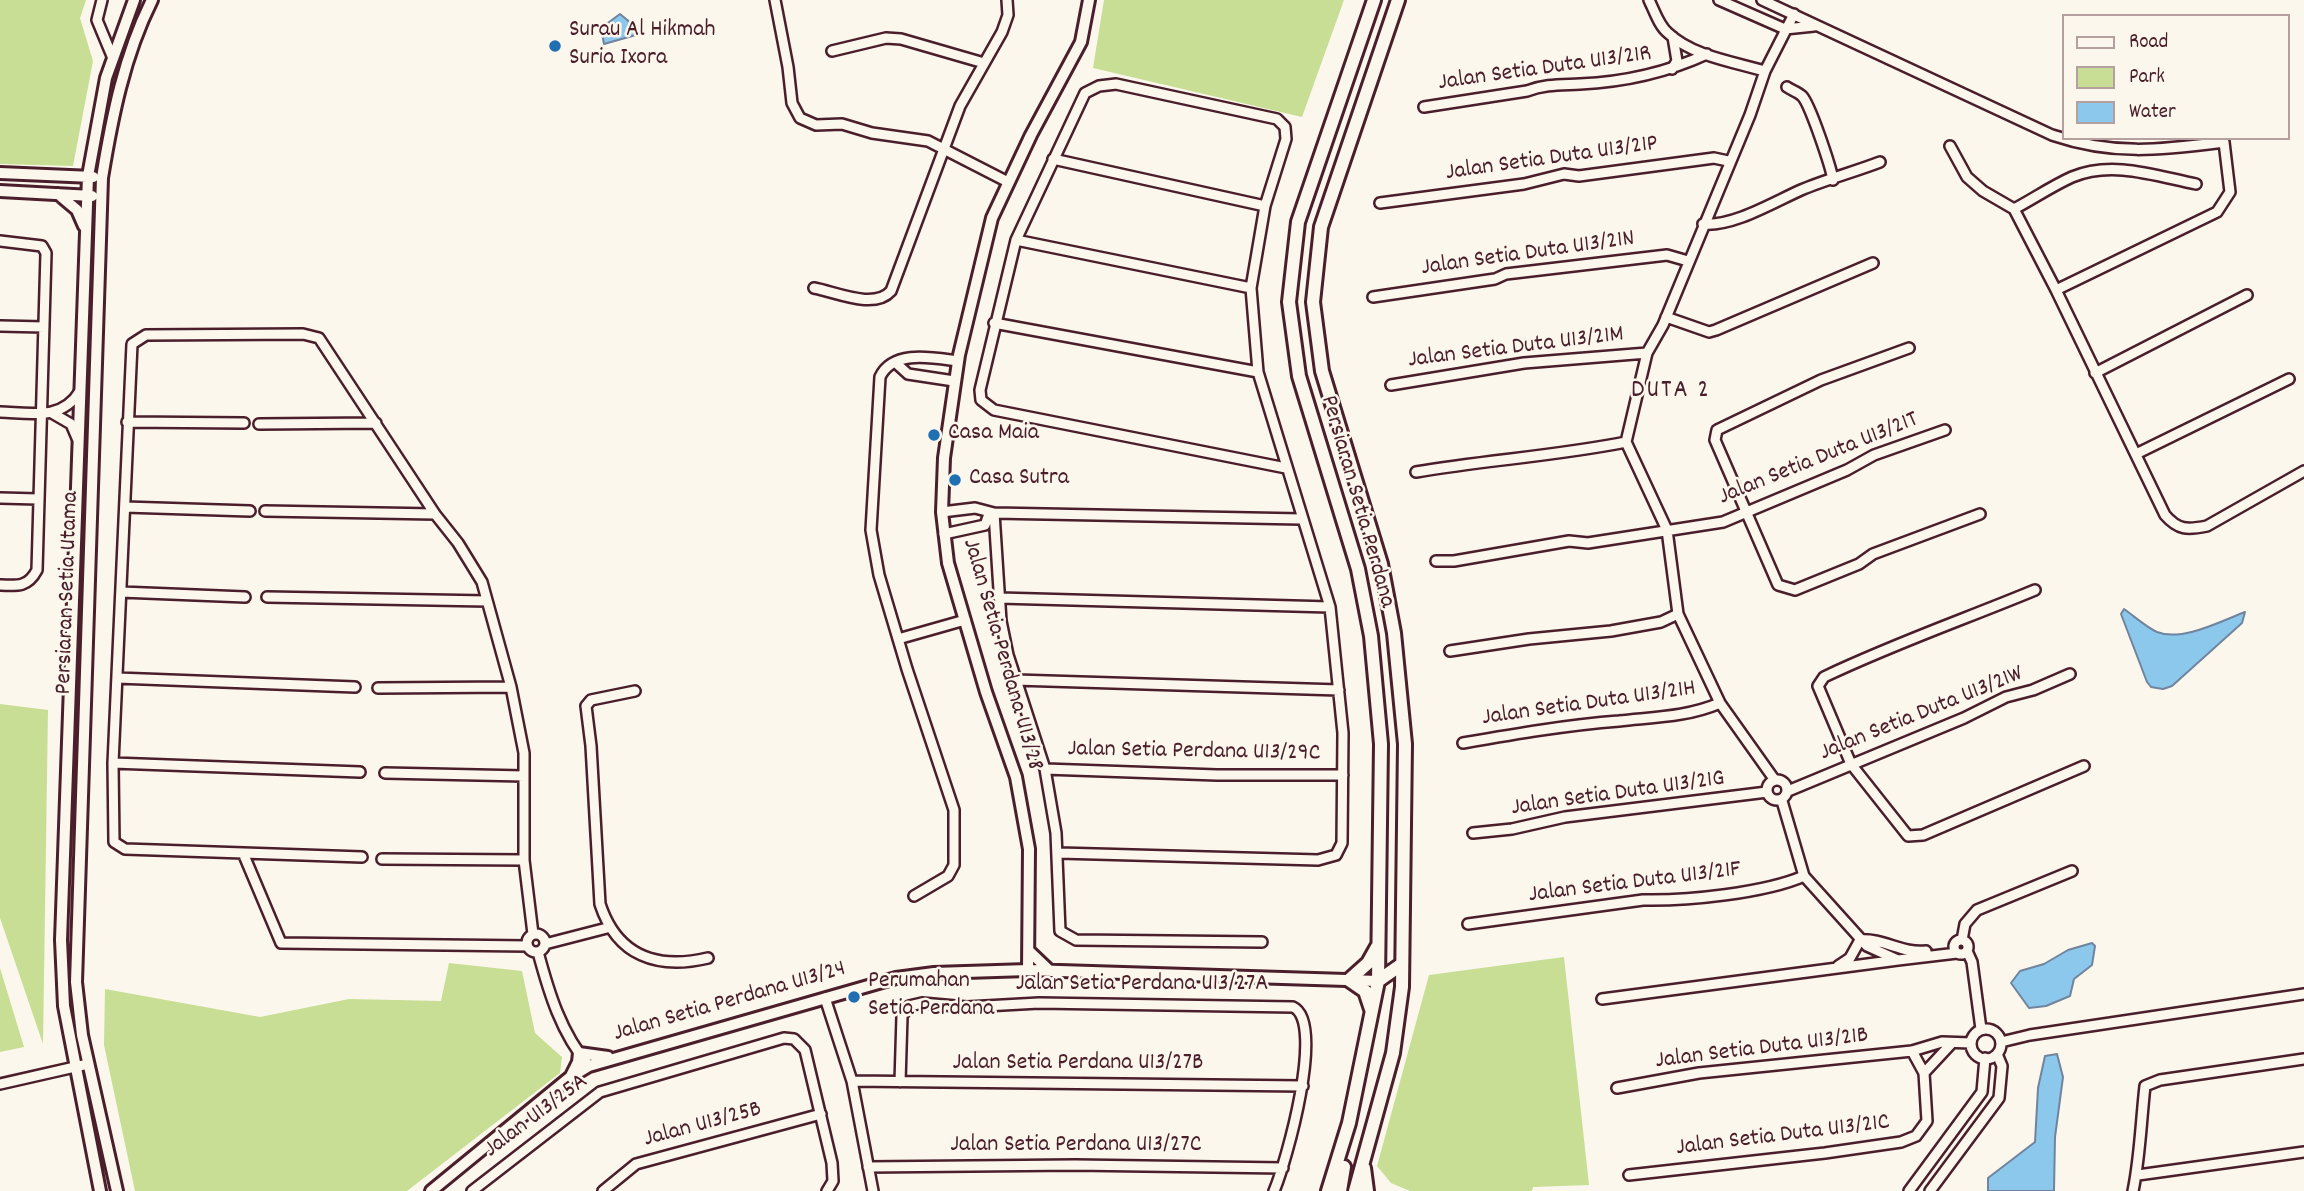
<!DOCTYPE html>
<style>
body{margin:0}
#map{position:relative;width:2304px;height:1191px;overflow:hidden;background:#fbf7ec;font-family:Dekko,sans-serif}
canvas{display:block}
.legend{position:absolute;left:2062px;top:14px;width:228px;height:126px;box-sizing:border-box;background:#fbf7ec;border:2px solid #b4a19f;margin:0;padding:9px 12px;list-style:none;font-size:21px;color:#4a1f2b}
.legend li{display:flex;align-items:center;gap:14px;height:35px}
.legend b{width:35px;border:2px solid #b4a19f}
</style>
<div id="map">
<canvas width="2304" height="1191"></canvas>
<ul class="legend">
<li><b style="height:9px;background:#fbf7ec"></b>Road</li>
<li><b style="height:19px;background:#c7de94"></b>Park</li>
<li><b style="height:19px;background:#8bc8eb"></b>Water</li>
</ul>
</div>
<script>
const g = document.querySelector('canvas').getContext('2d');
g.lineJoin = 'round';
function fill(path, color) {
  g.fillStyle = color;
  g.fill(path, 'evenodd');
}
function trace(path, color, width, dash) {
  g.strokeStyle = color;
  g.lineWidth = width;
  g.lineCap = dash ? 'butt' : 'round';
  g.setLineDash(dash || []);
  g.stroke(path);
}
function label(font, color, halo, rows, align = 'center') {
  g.font = font + ' Dekko,sans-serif';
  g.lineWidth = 5;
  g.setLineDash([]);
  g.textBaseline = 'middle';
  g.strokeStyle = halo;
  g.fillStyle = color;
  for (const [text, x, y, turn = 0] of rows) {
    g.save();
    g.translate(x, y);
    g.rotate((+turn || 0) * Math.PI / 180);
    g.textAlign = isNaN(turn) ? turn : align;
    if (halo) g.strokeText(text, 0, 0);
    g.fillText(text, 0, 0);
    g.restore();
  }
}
fill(new Path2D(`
 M 0,0 L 86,0 L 80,18 L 93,61 L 73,166 L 0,164 Z
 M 1104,0 L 1344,0 L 1302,117 L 1093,68 Z
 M 0,704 L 48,710 L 43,1044 L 0,918 Z
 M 1564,957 L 1589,1185 L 1533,1187 L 1532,1191 L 1410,1191 L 1391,1183 L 1377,1166 L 1429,975 Z
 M 449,963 L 522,971 L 535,1033 L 562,1057 L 560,1073 L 407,1191 L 135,1191 L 104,1045 L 105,989 L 260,1017 L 349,999 L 441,1001 Z
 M 0,968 L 24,1047 L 0,1052 Z`), '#c7de94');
const water = new Path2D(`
 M 620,14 L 643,33 L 604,44 L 601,28 Z
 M 2124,609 C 2134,616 2146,627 2157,632 C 2182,642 2221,621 2245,612 L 2242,623 L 2172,686 L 2163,689 L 2151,687 L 2147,682 L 2121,614 Z
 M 2092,943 L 2095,946 L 2092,965 L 2074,979 L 2070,996 L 2046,1006 L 2029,1008 L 2011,983 L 2020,971 L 2044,964 L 2068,950 Z
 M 2057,1054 L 2063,1077 L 2055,1137 L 2054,1191 L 1988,1191 L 1988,1178 L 2035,1142 L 2038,1088 L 2045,1056 Z`);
fill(water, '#8bc8eb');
trace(water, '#71849e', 2);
const minor = new Path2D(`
 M 102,0 L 97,20 L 112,56
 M 775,0 L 788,67 L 792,103 L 800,118 L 816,125 L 842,124 L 872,133 L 928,141 L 1008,182
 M 1649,0 C 1654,10 1659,26 1668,33 C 1692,56 1734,62 1765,71
 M 1719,0 L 1785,29 L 1814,26
 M 1762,0 L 2052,135 C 2114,156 2160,150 2224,142 L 2230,192 L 2217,212 L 2056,290
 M 832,51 L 886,38 L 901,39 L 984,63
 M 1672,69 L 1677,61 L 1673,37
 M 1787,87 C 1791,90 1798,92 1802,96 C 1810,104 1831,167 1833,180
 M 1424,107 L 1527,91 C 1545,84 1561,85 1580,84 C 1624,82 1668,72 1707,54
 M 1950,146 L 1967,177 L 1983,191 L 2014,209 L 2056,290 L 2165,515 C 2178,530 2187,530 2207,526 L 2304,471
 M 1053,159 L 1265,206
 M 1380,203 L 1524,184 L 1564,174 L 1579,176 L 1714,158 L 1728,161
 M 2014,209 C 2033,199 2052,186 2072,177 C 2112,160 2156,176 2196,184
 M 1703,224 C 1733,227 1774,202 1801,190 C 1827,179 1854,172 1880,162
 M 1016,240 L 1251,288
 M 0,241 L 42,246 L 46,253 L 37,570 C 28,587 18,586 0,585
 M 814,288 C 836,292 874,310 891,291 L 960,106 L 1002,32 L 1008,15 L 1007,0
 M 1373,297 L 1495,279 L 1506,274 L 1667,255 L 1688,261
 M 1666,317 L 1709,332 L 1716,330 L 1873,263
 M 994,323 L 1258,372
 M 0,326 L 44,327
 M 1909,348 L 1821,380 L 1717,430 L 1715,440 L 1778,585 L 1795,590 L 1859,564 L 1873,554 L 1980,514
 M 897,364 L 908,374 L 954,381
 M 2095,373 L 2247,295
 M 1391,385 L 1524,363 L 1647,353
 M 0,412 C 30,413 62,421 80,391
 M 52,413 L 71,424 L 77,438
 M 127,422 L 244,423
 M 259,424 L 376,423
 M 2136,454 L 2289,379
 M 1416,472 C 1486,460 1556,456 1626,442
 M 0,498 L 38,499
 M 125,507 L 250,511
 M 265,511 L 435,514 L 458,543 L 482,582 L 511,687 L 524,753 L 524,860 L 533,934
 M 942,512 L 975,508 L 994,513 L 1001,621 L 1008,655 L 1045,769 L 1056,833 L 1060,931 L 1076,940 L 1262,942
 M 994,513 L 1301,519
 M 944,534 L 985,525 L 989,514
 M 1436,561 L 1454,561 L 1569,541 L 1588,543 L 1723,522 L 1847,470 L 1874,455 L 1945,430
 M 2035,590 C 1965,619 1893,644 1824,677 L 1818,686 L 1851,764 L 1908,836 L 1923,835 L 2084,766
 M 121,592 L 245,597
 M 267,597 L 487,601
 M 999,598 L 1330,607
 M 898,639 L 965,620
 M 1450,651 L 1529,639 L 1611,631 L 1661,622 L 1678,614
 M 117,678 L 355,687
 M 1016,680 L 1339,690
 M 378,688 L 511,687
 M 635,691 L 591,700 L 586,706 L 591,746 L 600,904 C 617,956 657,970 708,958
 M 1463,743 C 1515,734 1567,725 1619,721 C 1655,717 1687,717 1720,703
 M 113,763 L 360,772
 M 1045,769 L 1217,775 L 1343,775
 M 385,773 L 524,776
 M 1774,779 L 1720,703 L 1678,614 L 1667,530 L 1626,442 L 1647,353 L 1663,325 L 1750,115 L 1765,71 L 1794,14
 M1767 790a10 10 0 1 1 20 0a10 10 0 1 1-20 0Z
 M 1788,791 L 1964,718 L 2006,697 L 2033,690 L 2070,674
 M 1782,801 L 1804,876 L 1867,946 L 1898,960 L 1957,953
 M 1473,833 L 1512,829 L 1565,817 L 1767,792
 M 243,853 L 281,943 L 527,946
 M 1059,853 L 1318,860 L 1336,855 L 1342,843 L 1343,733 L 1330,607 L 1258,372 L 1251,288 L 1265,206 L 1286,139 L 1285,127 L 1277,119 L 1116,84 L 1099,86 L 1085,93 L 1016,240 L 980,390 L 981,400 L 994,410 L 1286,468
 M 362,857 L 125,849 L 114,842 L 113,763 L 132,344 L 146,335 L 303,334 L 319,338 L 435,514
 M 382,859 L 524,860
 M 914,896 L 948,876 L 954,865 L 954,810 L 907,669 L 879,575 L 871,530 L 880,377 C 893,349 934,358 958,361
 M 1468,924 L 1643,900 C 1687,901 1765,893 1804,876
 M527 943a9 9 0 1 1 18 0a9 9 0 1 1-18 0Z
 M1954 947a7 7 0 1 1 14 0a7 7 0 1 1-14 0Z
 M 1860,940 C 1883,938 1903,954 1926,951
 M 1962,940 L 1965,924 L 1977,910 L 2072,871
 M 545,944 L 607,928
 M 1967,951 L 1972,962 L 1981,1029
 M 538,952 C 549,993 561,1033 589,1066
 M 1838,966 L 1850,958 L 1860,940
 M 825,998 L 852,1081 L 873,1191
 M 1602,999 L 1898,960
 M1971 1044a15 15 0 1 1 30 0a15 15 0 1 1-30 0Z
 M 2001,1042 L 2030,1035 L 2304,994
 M 1924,1073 L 1951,1044
 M 852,1081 L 1303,1086
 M 900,1082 L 902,1016 L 909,1006 L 922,1003 L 967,1007 L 1039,1003 L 1293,1007 C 1326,1022 1286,1163 1274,1191
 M 0,1084 L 88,1064
 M 1617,1088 L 1699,1073 L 1912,1051 L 1942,1042 L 1971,1043
 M 868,1167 L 1075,1165 L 1283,1168
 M 1629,1175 L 1825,1153 L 1901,1142 L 1916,1136 L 1927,1121 L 1924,1073 L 1912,1051
 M 2138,1175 L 2304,1152
 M 472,1191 L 600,1092 L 784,1038 L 794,1039 L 805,1050 L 832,1163 L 833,1181 L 827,1191
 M 603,1191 L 636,1164 L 821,1114
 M 1909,1191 L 1982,1092 L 1985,1058
 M 1930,1191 L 1999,1098 L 2002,1066 L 1997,1054
 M 2133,1191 C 2140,1158 2141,1121 2145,1086 L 2160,1080 L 2304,1059`);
const tertiary = new Path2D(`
 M 0,173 L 93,177
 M 0,191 L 92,196
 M 58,194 L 77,210 L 84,226
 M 1029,951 L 1050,971
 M 1028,970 L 1029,849 L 1016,777 L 986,692 L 948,563 L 942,512 L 944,458 L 959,355 L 992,218 L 1031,135 L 1081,42 L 1089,0
 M 571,1076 L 578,1062 L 579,1053 L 608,1057
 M 100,1191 L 64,1006 L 61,940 L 88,176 L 106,78 L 134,0
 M 117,1191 L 82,1035 L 76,982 L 102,178 C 112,117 124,56 152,0
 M 431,1191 L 569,1078 L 589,1066 L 896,978 L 934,973 L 1028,970 L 1378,981`);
const secondary = new Path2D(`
 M 1378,981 L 1402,964
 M 1371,1009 L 1365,991 L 1349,980 L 1368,963 L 1377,947
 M 1364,1168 L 1367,1191
 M 1328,1191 L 1349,1123 L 1378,981 L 1381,744 L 1371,636 L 1358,569 L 1299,376 L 1289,302 L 1298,222 L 1374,0
 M 1340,1191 L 1344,1167
 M 1355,1191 L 1393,1053 L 1402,987 L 1405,744 L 1394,633 L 1381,564 L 1322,371 L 1313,302 L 1321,227 L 1398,0`);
trace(minor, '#4a1f2b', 14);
trace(tertiary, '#4a1f2b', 16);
trace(secondary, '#4a1f2b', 18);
trace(minor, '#fbf7ec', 9);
trace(tertiary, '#fbf7ec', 10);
trace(secondary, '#fbf7ec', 12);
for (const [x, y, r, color] of [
 [555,46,7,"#1f6fb2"],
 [934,435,7,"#1f6fb2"],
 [955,480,7,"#1f6fb2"],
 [854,997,7,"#1f6fb2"]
]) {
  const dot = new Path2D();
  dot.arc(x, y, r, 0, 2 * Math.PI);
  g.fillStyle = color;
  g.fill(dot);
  trace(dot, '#fbf7ec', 2.5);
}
label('24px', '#4a1f2b', '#fbf7ec', [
 ["Surau Al Hikmah",569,32],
 ["Suria Ixora",569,60],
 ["Casa Maia",948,435],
 ["Casa Sutra",969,480],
 ["Perumahan",868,983],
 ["Setia Perdana",868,1011]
], 'left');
label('24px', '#4a1f2b', '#fbf7ec', [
 ["Jalan Setia Duta U13/21R",1545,70,-8],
 ["Jalan Setia Duta U13/21P",1552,160,-8],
 ["Jalan Setia Duta U13/21N",1528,255,-8],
 ["Jalan Setia Duta U13/21M",1516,349,-7],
 ["Jalan Setia Duta U13/21T",1819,460,-22],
 ["Persiaran Setia Perdana",1356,502,74],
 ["Persiaran Setia Utama",69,593,-88],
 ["Jalan Setia Perdana U13/28",1001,655,74],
 ["Jalan Setia Duta U13/21H",1589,705,-8],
 ["Jalan Setia Duta U13/21W",1922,715,-22],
 ["Jalan Setia Perdana U13/29C",1194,753,1],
 ["Jalan Setia Duta U13/21G",1618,795,-8],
 ["Jalan Setia Duta U13/21F",1635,884,-7],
 ["Jalan Setia Perdana U13/27A",1142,986],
 ["Jalan Setia Perdana U13/24",730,1003,-16],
 ["Jalan Setia Duta U13/21B",1762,1050,-7],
 ["Jalan Setia Perdana U13/27B",1078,1065],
 ["Jalan U13/25A",537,1117,-37],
 ["Jalan U13/25B",703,1126,-15],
 ["Jalan Setia Duta U13/21C",1783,1137,-7],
 ["Jalan Setia Perdana U13/27C",1076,1147]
]);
g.letterSpacing = '2px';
label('26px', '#4a1f2b', '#fbf7ec', [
 ["DUTA 2",1671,392]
]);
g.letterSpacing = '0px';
</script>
